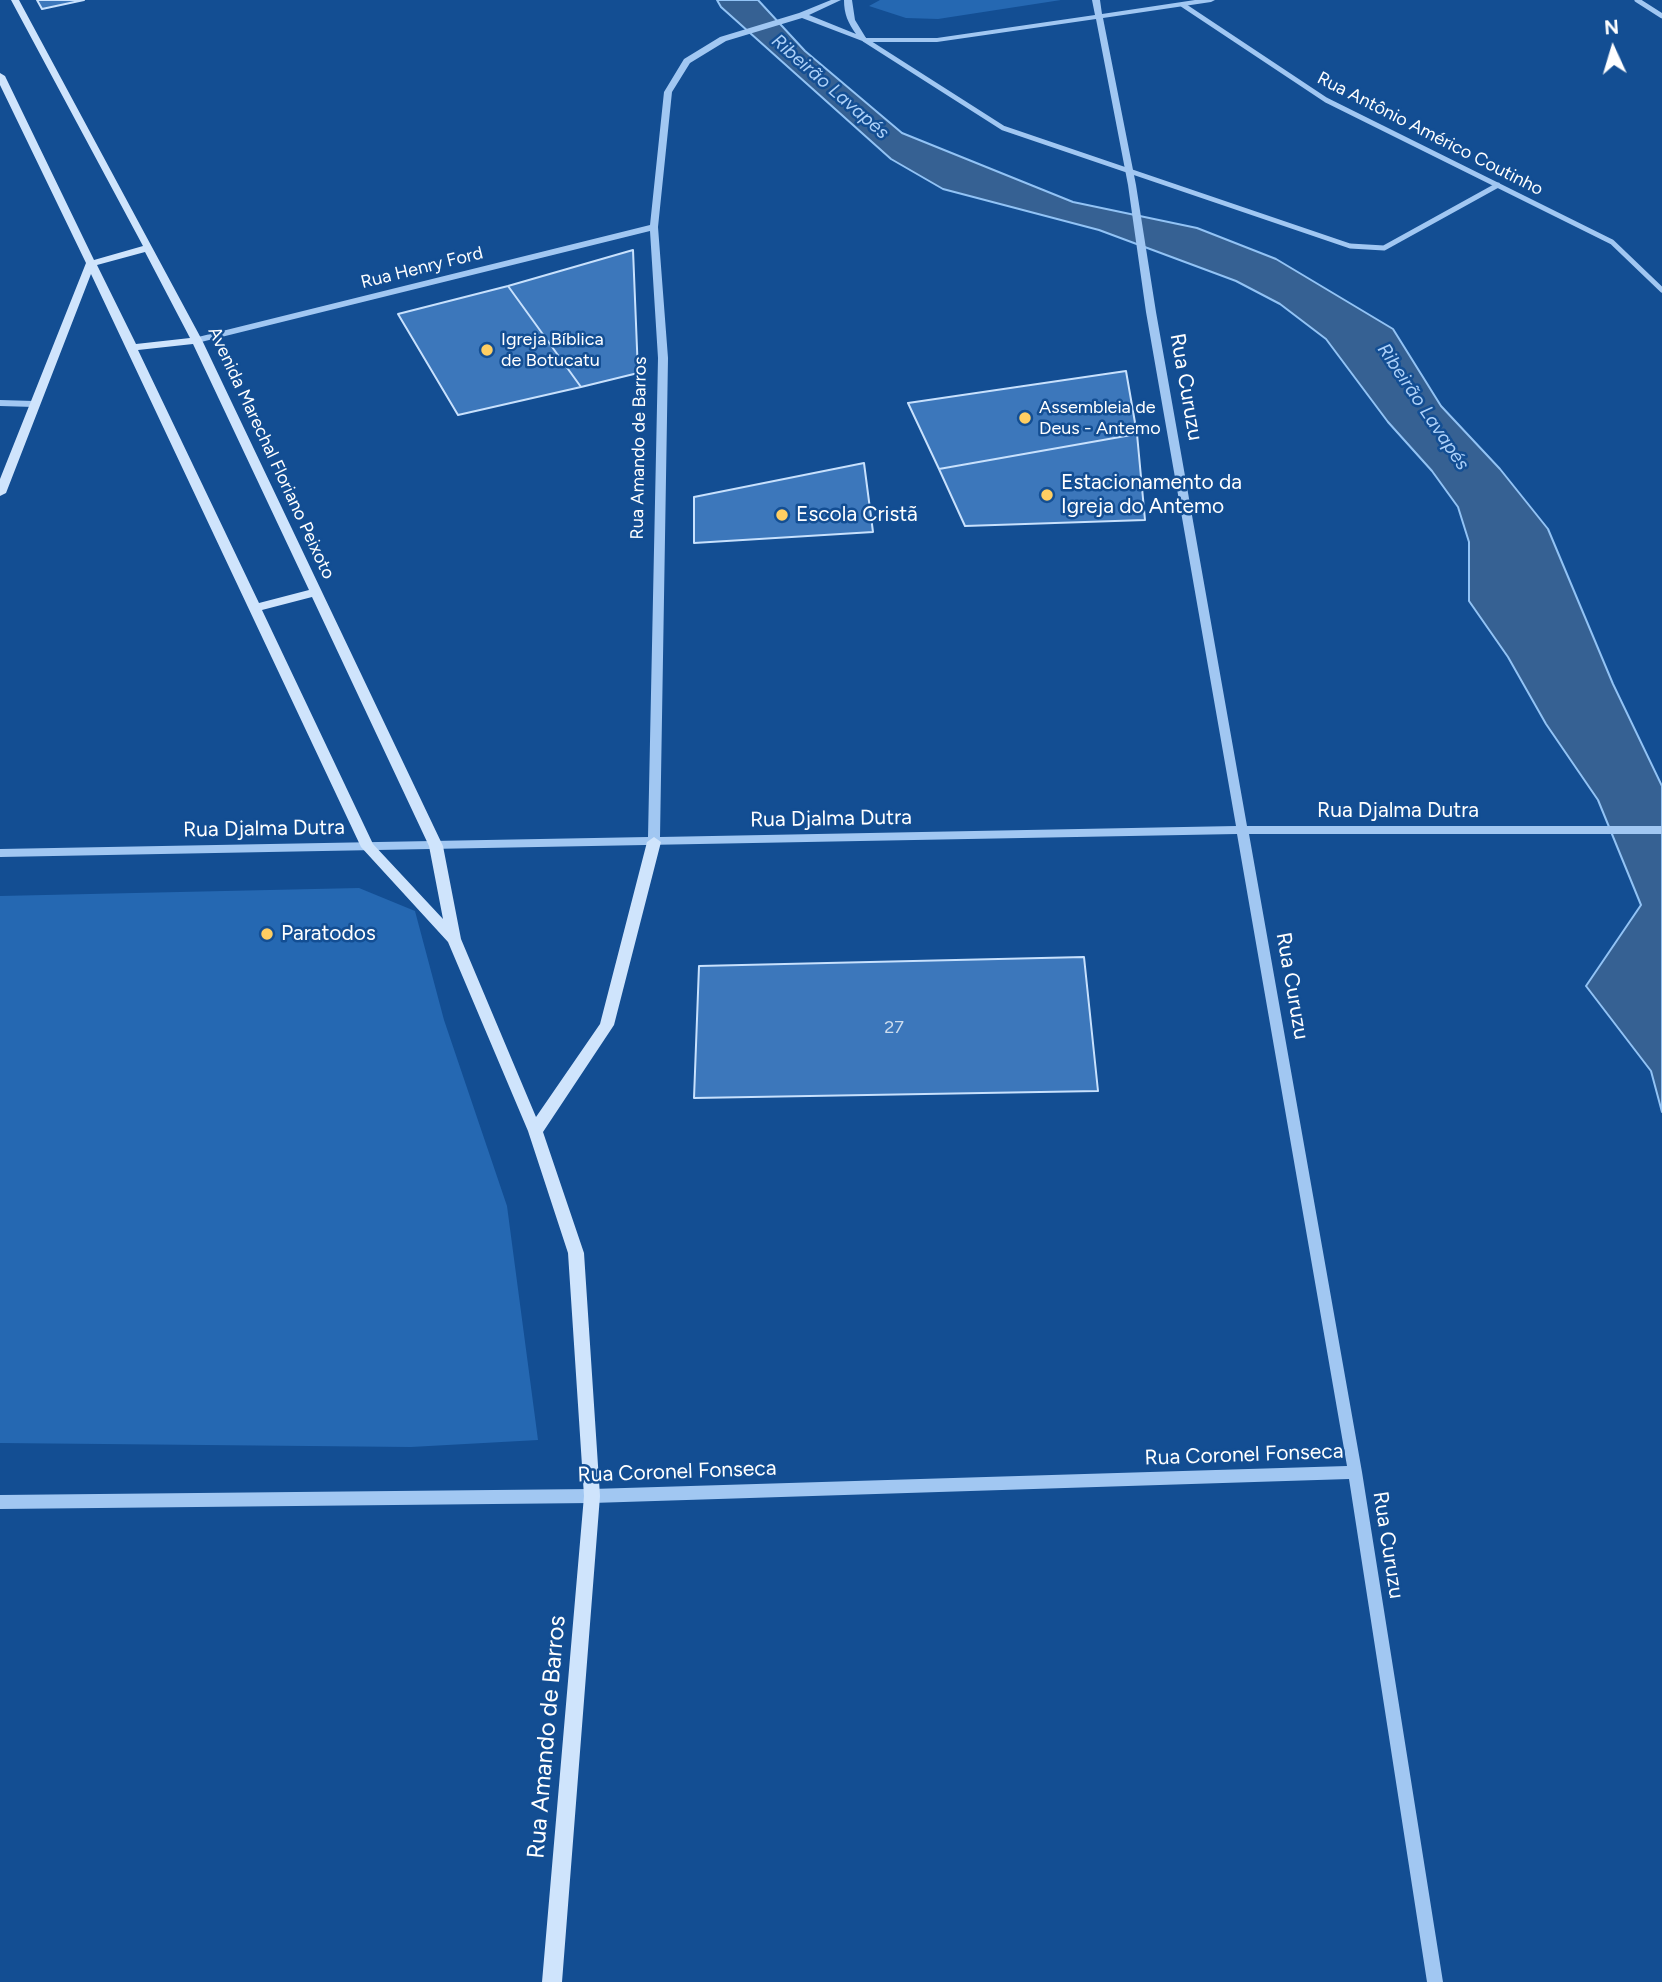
<!DOCTYPE html>
<meta charset="utf-8">
<style>
body{margin:0}
#map{position:relative;width:1662px;height:1982px;overflow:hidden;background:#134e93;font-family:Figtree,sans-serif}
canvas{display:block}
.north{position:absolute;left:1578px;top:14px;width:70px;height:70px;-webkit-text-stroke:5px #134e93;paint-order:stroke;rotate:356deg;font-size:19px;font-weight:700;line-height:28px;text-align:center;color:#fff}
.north::after{content:'';display:block;margin:auto;width:24px;height:32px;background:#fff;clip-path:polygon(50% 0,100% 100%,50% 72%,0 100%)}
</style>
<div id="map">
<canvas width="1662" height="1982"></canvas>
<div class="north">N</div>
</div>
<script>
const g = document.querySelector('canvas').getContext('2d');
g.lineJoin = 'round';
function fill(path, color) {
  g.fillStyle = color;
  g.fill(path, 'evenodd');
}
function trace(path, color, width, dash) {
  g.strokeStyle = color;
  g.lineWidth = width;
  g.lineCap = dash ? 'butt' : 'round';
  g.setLineDash(dash || []);
  g.stroke(path);
}
function label(font, color, halo, rows, align = 'center') {
  g.font = font + ' Figtree,sans-serif';
  g.lineWidth = 5;
  g.setLineDash([]);
  g.textBaseline = 'middle';
  g.strokeStyle = halo;
  g.fillStyle = color;
  for (const [text, x, y, turn = 0] of rows) {
    g.save();
    g.translate(x, y);
    g.rotate((+turn || 0) * Math.PI / 180);
    g.textAlign = isNaN(turn) ? turn : align;
    if (halo) g.strokeText(text, 0, 0);
    g.fillText(text, 0, 0);
    g.restore();
  }
}
fill(new Path2D(`
 M 880,0 L 1061,0 L 938,19 L 906,18 L 869,6 Z
 M 359,888 L 415,911 L 444,1020 L 507,1206 L 538,1440 L 411,1447 L 0,1443 L 0,896 Z`), '#2568b2');
const water = new Path2D(`
 M 717,0 L 758,0 L 805,51 L 902,133 L 1073,202 L 1197,228 L 1276,259 L 1393,329 L 1441,406 L 1500,469 L 1548,529 L 1613,684 L 1662,786 L 1662,1112 L 1651,1071 L 1586,986 L 1641,905 L 1598,800 L 1546,724 L 1508,657 L 1469,601 L 1469,542 L 1458,507 L 1432,471 L 1388,422 L 1326,339 L 1280,304 L 1236,281 L 1099,230 L 943,189 L 891,159 L 721,7 Z`);
fill(water, '#366193');
trace(water, '#92c3f5', 2);
const building = new Path2D(`
 M 37,0 L 84,0 L 42,9 Z
 M 633,250 L 638,373 L 581,387 L 508,286 Z
 M 508,286 L 581,387 L 458,415 L 398,314 Z
 M 1126,371 L 1137,434 L 939,469 L 908,403 Z
 M 1137,434 L 1145,520 L 965,526 L 939,469 Z
 M 864,463 L 873,532 L 694,543 L 694,497 Z
 M 1084,957 L 1098,1091 L 694,1098 L 699,966 Z`);
fill(building, '#3c77bb');
trace(building, '#c8e1fd', 2);
trace(new Path2D(`
 M 1637,0 L 1662,16
 M 1183,5 L 1326,100 L 1612,242 L 1662,290
 M 865,40 L 1003,128 L 1350,246 L 1384,248 L 1498,185`), '#a1c7f2', 5);
fill(new Path2D(`
 M 831,0 L 841,0 L 809,15 L 856,34 C 848,23 844,14 844,0 L 852,0 L 855,20 L 866,38 L 937,38 L 1095,15 L 1092,0 L 1100,0 L 1102,14 L 1195,0 L 1215,0 L 1211,2 L 1103,18 L 1136,185 L 1156,312 L 1247,826 L 1662,826 L 1662,834 L 1249,834 L 1362,1472 L 1443,1982 L 1427,1982 L 1349,1479 L 592,1503 L 0,1509 L 0,1495 L 592,1489 L 1347,1466 L 1237,834 L 0,857 L 0,849 L 648,837 L 658,358 L 650,231 L 197,343 L 192,340 L 194,338 L 650,225 L 664,92 L 684,59 L 720,37 L 799,13 ZM 802,18 L 865,42 L 937,42 L 1096,19 L 1128,185 L 1146,312 L 1236,826 L 660,837 L 668,358 L 658,227 L 672,92 L 690,63 L 726,41 Z
 M 0,400 L 34,401 L 39,404 L 34,407 L 0,406 Z`), '#a1c7f2');
fill(new Path2D(`
 M 11,0 L 19,0 L 202,340 L 443,846 L 461,939 L 536,1117 L 600,1024 L 647,842 L 654,837 L 661,842 L 614,1025 L 543,1132 L 584,1253 L 600,1496 L 562,1982 L 542,1982 L 584,1496 L 568,1253 L 528,1131 L 448,942 L 361,847 L 91,274 L 6,493 L 0,496 L 0,479 L 86,263 L 0,85 L 0,73 L 5,76 L 94,260 L 143,246 ZM 145,252 L 190,338 L 136,344 L 97,265 ZM 193,344 L 309,590 L 259,603 L 138,350 ZM 312,597 L 429,846 L 443,919 L 373,844 L 262,610 Z`), '#cfe4fc');
for (const [x, y, r, color] of [
 [487,350,7,"#ffce62"],
 [1025,418,7,"#ffce62"],
 [1047,495,7,"#ffce62"],
 [782,515,7,"#ffce62"],
 [267,934,7,"#ffce62"]
]) {
  const dot = new Path2D();
  dot.arc(x, y, r, 0, 2 * Math.PI);
  g.fillStyle = color;
  g.fill(dot);
  trace(dot, '#134e93', 2.5);
}
label('18px', '#fff', '#134e93', [
 ["Rua Antônio Américo Coutinho",1430,134,27],
 ["Rua Henry Ford",422,268,-14],
 ["Rua Amando de Barros",639,448,-89],
 ["Avenida Marechal Floriano Peixoto",271,453,65]
]);
label('18px', '#fff', '#134e93', [
 ["Igreja Bíblica",501,340],
 ["de Botucatu",501,361],
 ["Assembleia de",1039,408],
 ["Deus - Antemo",1039,429]
], 'left');
label('18px', '#ceddee', null, [
 ["27",894,1028]
]);
label('italic 19px', '#add1f9', '#134e93', [
 ["Ribeirão Lavapés",830,87,41],
 ["Ribeirão Lavapés",1423,407,56]
]);
label('21px', '#fff', '#134e93', [
 ["Rua Curuzu",1186,387,80],
 ["Rua Djalma Dutra",1398,811],
 ["Rua Djalma Dutra",831,819,-1],
 ["Rua Djalma Dutra",264,829,-1],
 ["Rua Curuzu",1292,986,80],
 ["Rua Coronel Fonseca",1244,1455,-2],
 ["Rua Coronel Fonseca",677,1472,-2],
 ["Rua Curuzu",1388,1545,81]
]);
label('21px', '#fff', '#134e93', [
 ["Estacionamento da",1061,483],
 ["Igreja do Antemo",1061,507],
 ["Escola Cristã",796,515],
 ["Paratodos",281,934]
], 'left');
label('24px', '#fff', '#134e93', [
 ["Rua Amando de Barros",547,1737,-85]
]);
</script>
